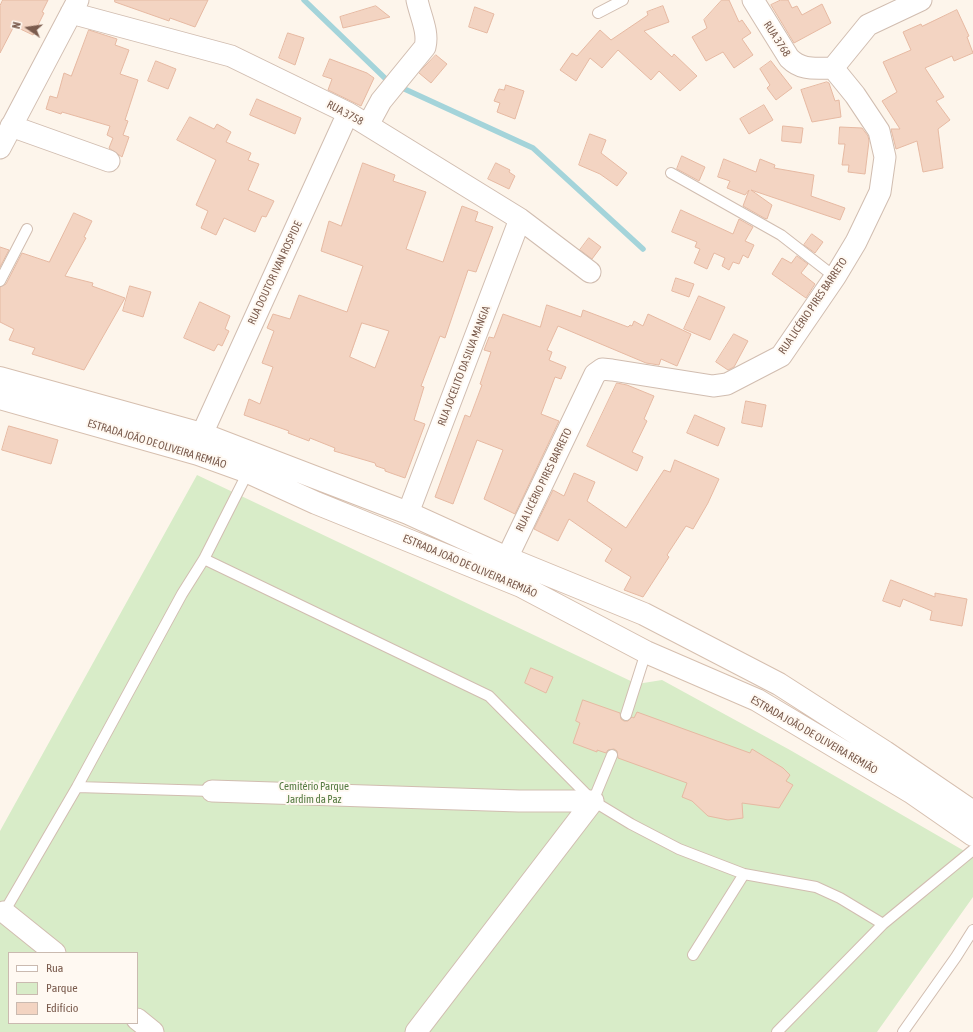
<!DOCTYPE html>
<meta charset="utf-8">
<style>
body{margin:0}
#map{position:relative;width:973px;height:1032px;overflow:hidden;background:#fdf5eb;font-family:"Asap Condensed",sans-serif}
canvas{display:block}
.legend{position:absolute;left:8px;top:952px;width:130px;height:72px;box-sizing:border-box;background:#fff9f2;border:1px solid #cabab0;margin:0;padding:5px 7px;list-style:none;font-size:12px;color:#7a5b4d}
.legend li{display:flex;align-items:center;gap:8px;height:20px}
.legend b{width:20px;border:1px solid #cabab0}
.north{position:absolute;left:8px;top:8px;width:40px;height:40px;-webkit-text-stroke:3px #fff9f2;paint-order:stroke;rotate:283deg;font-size:11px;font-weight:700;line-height:16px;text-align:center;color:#7a5b4d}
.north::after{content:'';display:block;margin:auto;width:14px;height:18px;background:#7a5b4d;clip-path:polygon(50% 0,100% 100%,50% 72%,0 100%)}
</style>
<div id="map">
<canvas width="973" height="1032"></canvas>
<ul class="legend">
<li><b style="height:5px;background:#fff"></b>Rua</li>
<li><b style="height:11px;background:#d8ecc8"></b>Parque</li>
<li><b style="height:11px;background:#f3d4c2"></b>Edifício</li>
</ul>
<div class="north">N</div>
</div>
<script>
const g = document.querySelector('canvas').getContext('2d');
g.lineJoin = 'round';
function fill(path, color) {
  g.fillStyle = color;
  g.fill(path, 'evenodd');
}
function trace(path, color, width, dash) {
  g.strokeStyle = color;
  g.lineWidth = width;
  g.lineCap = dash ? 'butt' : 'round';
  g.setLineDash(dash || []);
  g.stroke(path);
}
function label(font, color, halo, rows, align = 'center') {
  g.font = font + ' "Asap Condensed",sans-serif';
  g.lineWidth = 4;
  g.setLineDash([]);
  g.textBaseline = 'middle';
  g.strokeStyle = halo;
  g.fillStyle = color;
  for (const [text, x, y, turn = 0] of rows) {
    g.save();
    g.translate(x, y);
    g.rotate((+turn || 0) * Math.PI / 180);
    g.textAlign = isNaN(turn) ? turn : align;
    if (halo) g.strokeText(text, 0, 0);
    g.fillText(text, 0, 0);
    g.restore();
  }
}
fill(new Path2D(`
 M 197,475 L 637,684 L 662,680 L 790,750 L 973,856 L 973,897 L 877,1032 L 0,1032 L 0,831 ZM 9,953 L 137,953 L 137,1023 L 9,1023 Z`), '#d8ecc8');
trace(new Path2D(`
 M 304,0 L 390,83
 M 398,86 L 533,148 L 643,249`), '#a4d4da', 5.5);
const building = new Path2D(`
 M 3,0 L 48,0 L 42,12 L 44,13 L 33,35 L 14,26 L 0,53 L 0,6 Z
 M 115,0 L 208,0 L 195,27 L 170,18 L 169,21 L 115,2 Z
 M 722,0 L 729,0 L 739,22 L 742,20 L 751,33 L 742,39 L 753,55 L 734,68 L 723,52 L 706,61 L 692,37 L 707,28 L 704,20 Z
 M 781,0 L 788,0 L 792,8 L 797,6 L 802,15 L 822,4 L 831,23 L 794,43 L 771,5 Z
 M 376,6 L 390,17 L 343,28 L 340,17 Z
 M 663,6 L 669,22 L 644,31 L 672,57 L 674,54 L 697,76 L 680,91 L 659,71 L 651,80 L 618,50 L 602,68 L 590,58 L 576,81 L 560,70 L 572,53 L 577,56 L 600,30 L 611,40 L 648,15 L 647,12 Z
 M 475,7 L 494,14 L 487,33 L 469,27 Z
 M 957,10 L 969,36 L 967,37 L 973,53 L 954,61 L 952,56 L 925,68 L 944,97 L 936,101 L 950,120 L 938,129 L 943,168 L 923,172 L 917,141 L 896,149 L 891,129 L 900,129 L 882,101 L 897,92 L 883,62 L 911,50 L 903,32 L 921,24 L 922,26 Z
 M 89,30 L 117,39 L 115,45 L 129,50 L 120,74 L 138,80 L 125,120 L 128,121 L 123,135 L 129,137 L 122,157 L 109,148 L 113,138 L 107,135 L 110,126 L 62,112 L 61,114 L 46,109 L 50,96 L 57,98 L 64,73 L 71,76 Z
 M 288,33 L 304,38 L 295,65 L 279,58 Z
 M 436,55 L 447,64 L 431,83 L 419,73 Z
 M 330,59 L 367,73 L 374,78 L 361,106 L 328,90 L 332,79 L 323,76 Z
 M 156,61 L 176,69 L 168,89 L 148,81 Z
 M 771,61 L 792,88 L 776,100 L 767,88 L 770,85 L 760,69 Z
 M 827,82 L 829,83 L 835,101 L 839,100 L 841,117 L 812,122 L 801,90 Z
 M 506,85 L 524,91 L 515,119 L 497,112 L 500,103 L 494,101 L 499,89 L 504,90 Z
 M 257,99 L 301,118 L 295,134 L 250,115 Z
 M 764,105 L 773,120 L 749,134 L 740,119 Z
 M 190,117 L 214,129 L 217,124 L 231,132 L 226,142 L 251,153 L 248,160 L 259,164 L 248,190 L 274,201 L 266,217 L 262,216 L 255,232 L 224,218 L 216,235 L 201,228 L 208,211 L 196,205 L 216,160 L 177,140 Z
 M 783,126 L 803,128 L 801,143 L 782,141 Z
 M 840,127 L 862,128 L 868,136 L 869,141 L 865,174 L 848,172 L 849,165 L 842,165 L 845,144 L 839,144 Z
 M 590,134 L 606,140 L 601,153 L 627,173 L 617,186 L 600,174 L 579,165 Z
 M 682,156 L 705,167 L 699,181 L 677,169 Z
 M 724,159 L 756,172 L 760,159 L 775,165 L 774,168 L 814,175 L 811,196 L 845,208 L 840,220 L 751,190 L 772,205 L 767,219 L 764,218 L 743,206 L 749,190 L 745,195 L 727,188 L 730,181 L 718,177 Z
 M 363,163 L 395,175 L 393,181 L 426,192 L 406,249 L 443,262 L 462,206 L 478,212 L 475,221 L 493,227 L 476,272 L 468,270 L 445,338 L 440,336 L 421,386 L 424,387 L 414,420 L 425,424 L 405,478 L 385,471 L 385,469 L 376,466 L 375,463 L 334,451 L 335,448 L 310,438 L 309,441 L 288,433 L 289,431 L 244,415 L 249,399 L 260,404 L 273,367 L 262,363 L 274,331 L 267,328 L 273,314 L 290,319 L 299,295 L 347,312 L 363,266 L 321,251 L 329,221 L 341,226 ZM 362,323 L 389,331 L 375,368 L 350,357 Z
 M 496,163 L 510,170 L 509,172 L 515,176 L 509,189 L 488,179 Z
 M 681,210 L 733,234 L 739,219 L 753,227 L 745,241 L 754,245 L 748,258 L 743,255 L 739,264 L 733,262 L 729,270 L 722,266 L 725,258 L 714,253 L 707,269 L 694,263 L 700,249 L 695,247 L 697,242 L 672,232 Z
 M 74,213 L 92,221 L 84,237 L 86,238 L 65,276 L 93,283 L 92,286 L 125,298 L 84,370 L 32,354 L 35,348 L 9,340 L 14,329 L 0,322 L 0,287 L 6,284 L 22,253 L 49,262 Z
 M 812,234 L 823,242 L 815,253 L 804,245 Z
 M 589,238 L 601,247 L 592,259 L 580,250 Z
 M 0,247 L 9,250 L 0,267 Z
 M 797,256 L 808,264 L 801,273 L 815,284 L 806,298 L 772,274 L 782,258 L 791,263 Z
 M 676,278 L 694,284 L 689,297 L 672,291 Z
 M 130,286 L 151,292 L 143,317 L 123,311 Z
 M 699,296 L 725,307 L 710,340 L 684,329 Z
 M 200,302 L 230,316 L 225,329 L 229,331 L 222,346 L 218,344 L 214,351 L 184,338 Z
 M 547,305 L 581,317 L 583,310 L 628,327 L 630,325 L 632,326 L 634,321 L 643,326 L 648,314 L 691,334 L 677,366 L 661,359 L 659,365 L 646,363 L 558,326 L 547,350 L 552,352 L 549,360 L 566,367 L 561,379 L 555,377 L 541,414 L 559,421 L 515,514 L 484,499 L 503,450 L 477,440 L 453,504 L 435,497 L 465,415 L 470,417 L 482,385 L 480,384 L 491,352 L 484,350 L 489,337 L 494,338 L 503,314 L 540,327 Z
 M 734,334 L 748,341 L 734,367 L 728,370 L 716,362 Z
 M 617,383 L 627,385 L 654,396 L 644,419 L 647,421 L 632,452 L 643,457 L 637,471 L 587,446 Z
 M 746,401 L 766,405 L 762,427 L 742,423 Z
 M 695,415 L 725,428 L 718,446 L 687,433 Z
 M 9,426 L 58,440 L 51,464 L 2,450 Z
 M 675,460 L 719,479 L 708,503 L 693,529 L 686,526 L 667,555 L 669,557 L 643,597 L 624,590 L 631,577 L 605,561 L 612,549 L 569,519 L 558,541 L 534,529 L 553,490 L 564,496 L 574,473 L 595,482 L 587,501 L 626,528 L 664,470 L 670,472 Z
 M 891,580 L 935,597 L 935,593 L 967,599 L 962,626 L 930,620 L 932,611 L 903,599 L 900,607 L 883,601 Z
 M 531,668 L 553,677 L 546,693 L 525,683 Z
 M 583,700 L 620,713 L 621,719 L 624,721 L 628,721 L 632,717 L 634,718 L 637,712 L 750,753 L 752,749 L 783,768 L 790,775 L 786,781 L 793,785 L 779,808 L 742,803 L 743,818 L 728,820 L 708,816 L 692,801 L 682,797 L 687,783 L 618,758 L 617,751 L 614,749 L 608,750 L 606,753 L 597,750 L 597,752 L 573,743 L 580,723 L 576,721 Z`);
fill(building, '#f3d4c2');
trace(building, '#e6b9a2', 1);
const lane = new Path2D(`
 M 598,13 L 623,0
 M 671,173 L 781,235 L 835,277
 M 0,281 L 27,229
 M 204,559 L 489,696 L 593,801 L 631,824 L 679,849 L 744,874 L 816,887 L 840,898 L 883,924
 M 626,715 L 646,652
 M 77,787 L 212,791
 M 593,801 L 612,755
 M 3,914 L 77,787 L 182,594 L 204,559 L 248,472
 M 693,955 L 744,874
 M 777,1032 L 883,924 L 973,850
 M 903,1032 L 956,957 L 973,930`);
const street = new Path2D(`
 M 753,0 L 789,58 C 802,71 815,68 833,68
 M 71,13 L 231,56 L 348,113 L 520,219 L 590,272
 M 368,125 L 381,101 L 425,47 C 429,32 420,15 417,0
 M 11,126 L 109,161
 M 0,148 L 78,0
 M 202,434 L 348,113
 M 408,513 L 520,219
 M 507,558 L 595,374 L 602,369 L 612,370 L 713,386 L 727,384 L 781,356 L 835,277 L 856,242 L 880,192 L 885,157 L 879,131 L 855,95 L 833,68 L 868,25 L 921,0
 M 212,791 L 519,801 L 593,801
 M 4,912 L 55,953
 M 137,1019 L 153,1032
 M 416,1032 L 593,801`);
const secondary = new Path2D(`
 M 0,378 L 202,434 L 408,513 L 507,558 L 644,614 L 779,684 L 885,752 L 973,812
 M 0,398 L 198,454 L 248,472 L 316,503 L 521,586 L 646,652 L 757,700 L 911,792 L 973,835`);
trace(lane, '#d1bdb0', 12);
trace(street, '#d1bdb0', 23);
trace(secondary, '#d6bfaf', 24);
trace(lane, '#fff', 10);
trace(street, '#fff', 21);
trace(secondary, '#fff', 22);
label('11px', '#7a5b4d', '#fff9f2', [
 ["RUA 3768",777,39,57],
 ["RUA 3758",345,113,28],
 ["RUA DOUTOR IVAN ROSPIDE",275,273,-65],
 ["RUA LICÉRIO PIRES BARRETO",813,306,-56],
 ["RUA JOCELITO DA SILVA MANGIA",464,366,-69],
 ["ESTRADA JOÃO DE OLIVEIRA REMIÃO",157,444,17],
 ["RUA LICÉRIO PIRES BARRETO",544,480,-64],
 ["ESTRADA JOÃO DE OLIVEIRA REMIÃO",470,566,23],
 ["ESTRADA JOÃO DE OLIVEIRA REMIÃO",814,735,30]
]);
label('11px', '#547a41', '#fff9f2', [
 ["Cemitério Parque",314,787],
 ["Jardim da Paz",314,800]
]);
</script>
